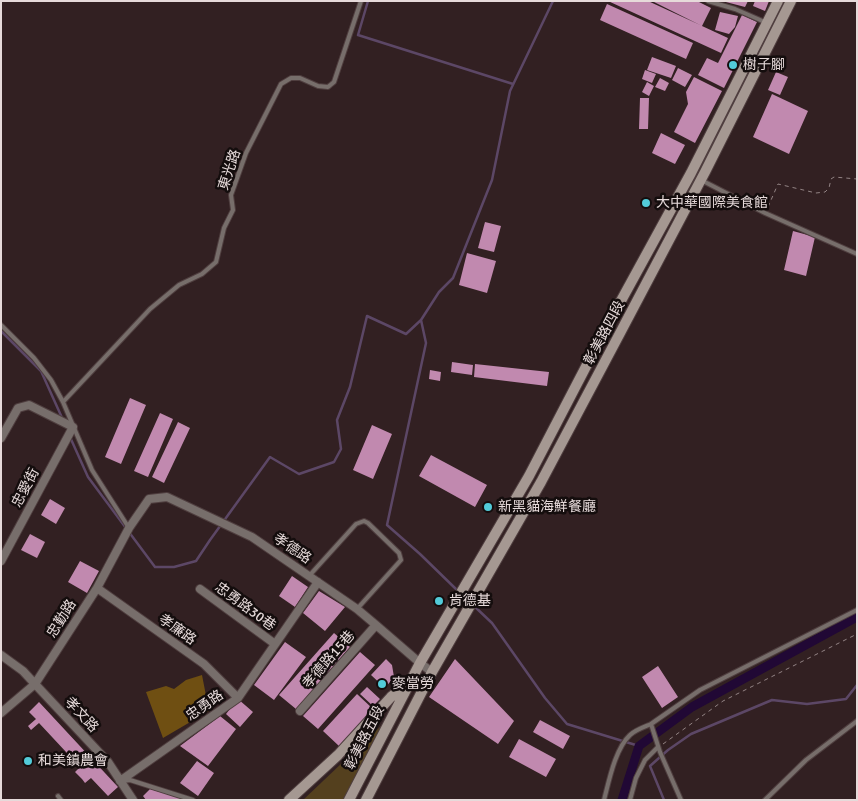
<!DOCTYPE html>
<meta charset="utf-8">
<style>
body{margin:0}
#map{position:relative;width:858px;height:801px;overflow:hidden;background:#322022;font-family:Signika,sans-serif}
canvas{display:block}
.frame{position:absolute;inset:0;border:2px solid #e6dada;pointer-events:none}
</style>
<div id="map">
<canvas width="858" height="801"></canvas>
<div class="frame"></div>
</div>
<script>
const g = document.querySelector('canvas').getContext('2d');
g.lineJoin = 'round';
function fill(path, color) {
  g.fillStyle = color;
  g.fill(path, 'evenodd');
}
function trace(path, color, width, dash) {
  g.strokeStyle = color;
  g.lineWidth = width;
  g.lineCap = dash ? 'butt' : 'round';
  g.setLineDash(dash || []);
  g.stroke(path);
}
function label(font, color, halo, rows, align = 'center') {
  g.font = font + ' Signika,"Noto Sans TC",sans-serif';
  g.lineWidth = 5;
  g.setLineDash([]);
  g.textBaseline = 'middle';
  g.strokeStyle = halo;
  g.fillStyle = color;
  for (const [text, x, y, turn = 0] of rows) {
    g.save();
    g.translate(x, y);
    g.rotate((+turn || 0) * Math.PI / 180);
    g.textAlign = isNaN(turn) ? turn : align;
    if (halo) g.strokeText(text, 0, 0);
    g.fillText(text, 0, 0);
    g.restore();
  }
}
fill(new Path2D(`
 M 382,725 L 344,800 L 303,800 Z`), '#54401e');
fill(new Path2D(`
 M 202,675 L 209,711 L 163,738 L 146,692 L 166,686 L 174,689 L 186,680 Z`), '#6f4f12');
trace(new Path2D(`
 M 368,1 L 358,35 L 513,84
 M 1,331 L 41,371 L 63,420
 M 70,437 L 88,477 L 155,567 L 174,567 L 196,561 L 210,540 L 270,457 L 299,474 L 334,462 L 341,449 L 337,420 L 350,387 L 367,316 L 406,334 L 421,320
 M 458,591 L 420,554 L 387,525 L 426,343 L 421,320 L 439,292 L 453,278 L 492,180 L 510,91 L 553,1
 M 473,605 L 492,623 L 545,698 L 567,724 L 639,746
 M 664,800 L 650,766 L 668,750 L 691,734 L 772,700 L 807,704 L 846,699 L 857,685`), '#5c4766', 2.5);
trace(new Path2D(`
 M 622,800 L 639,746 L 692,707 L 857,617`), '#210835', 9);
fill(new Path2D(`
 M 608,1 L 648,1 L 700,25 L 652,1 L 697,1 L 711,8 L 702,26 L 728,38 L 721,53 Z
 M 722,1 L 748,1 L 745,7 Z
 M 755,1 L 769,1 L 765,11 L 753,6 Z
 M 607,4 L 693,43 L 686,59 L 600,20 Z
 M 720,12 L 738,16 L 735,27 L 729,34 L 715,30 Z
 M 742,15 L 757,22 L 724,88 L 698,75 L 707,58 L 718,63 Z
 M 652,57 L 676,66 L 671,78 L 647,70 Z
 M 678,68 L 692,75 L 685,87 L 672,80 Z
 M 645,70 L 656,74 L 652,83 L 642,79 Z
 M 776,72 L 788,77 L 780,95 L 768,90 Z
 M 694,77 L 722,91 L 695,143 L 674,132 L 688,104 L 686,92 Z
 M 660,78 L 669,83 L 665,91 L 655,87 Z
 M 647,82 L 654,86 L 649,96 L 642,92 Z
 M 772,94 L 808,111 L 789,154 L 753,137 Z
 M 640,98 L 649,98 L 648,129 L 639,129 Z
 M 661,133 L 685,145 L 675,164 L 652,153 Z
 M 485,222 L 501,226 L 494,252 L 478,248 Z
 M 793,231 L 815,237 L 806,276 L 784,270 Z
 M 467,253 L 496,261 L 487,293 L 459,285 Z
 M 452,362 L 473,365 L 472,375 L 451,372 Z
 M 475,364 L 549,372 L 547,386 L 474,377 Z
 M 430,370 L 441,372 L 440,381 L 429,379 Z
 M 130,398 L 146,405 L 121,464 L 105,457 Z
 M 160,413 L 173,419 L 148,477 L 134,471 Z
 M 178,422 L 190,428 L 164,483 L 152,477 Z
 M 372,425 L 392,434 L 373,479 L 353,470 Z
 M 431,455 L 487,485 L 475,507 L 419,476 Z
 M 50,499 L 65,508 L 56,524 L 41,515 Z
 M 30,534 L 45,542 L 37,558 L 21,550 Z
 M 80,561 L 99,571 L 87,593 L 68,582 Z
 M 292,576 L 308,587 L 295,607 L 279,596 Z
 M 319,591 L 345,607 L 325,631 L 303,613 Z
 M 334,633 L 350,647 L 296,709 L 279,695 Z
 M 285,642 L 306,657 L 274,700 L 254,685 Z
 M 360,652 L 375,665 L 318,729 L 303,716 Z
 M 386,659 L 392,665 L 394,677 L 385,688 L 371,675 Z
 M 455,659 L 514,721 L 498,744 L 429,697 Z
 M 658,666 L 678,697 L 662,708 L 642,677 Z
 M 367,687 L 380,699 L 373,706 L 360,694 Z
 M 357,694 L 373,709 L 339,746 L 323,731 Z
 M 238,699 L 253,712 L 240,727 L 226,714 Z
 M 39,702 L 118,787 L 108,796 L 91,778 L 85,783 L 82,779 L 75,772 L 80,767 L 39,723 L 31,730 L 28,726 L 36,719 L 29,712 Z
 M 220,716 L 236,729 L 208,766 L 180,746 Z
 M 540,720 L 570,736 L 563,749 L 533,732 Z
 M 519,739 L 556,759 L 546,777 L 509,757 Z
 M 197,761 L 214,773 L 198,796 L 180,783 Z
 M 150,789 L 185,799 L 185,800 L 146,800 L 143,796 Z`), '#c189af');
const service = new Path2D(`
 M 708,1 L 735,9 L 767,23
 M 701,180 L 765,213 L 857,254
 M 1,325 L 34,358 L 51,380 L 63,402 L 92,470 L 129,528
 M 63,402 L 150,309 L 179,285 L 202,274 L 216,262 L 224,228 L 233,210 L 231,195 L 246,153 L 281,84 L 291,78 L 300,78 L 318,86 L 328,87 L 334,82 L 361,1
 M 309,576 L 356,524 L 364,521 L 368,523 L 399,553 L 401,560 L 357,609
 M 651,724 L 700,690 L 857,610
 M 123,781 L 130,780 L 193,800
 M 58,796 L 61,800
 M 604,800 C 609,781 615,749 630,735 C 635,730 644,727 651,724 L 660,752 L 681,800
 M 630,800 L 636,778 L 645,760 L 658,747
 M 765,800 L 806,760 L 857,721`);
const minor = new Path2D(`
 M 1,438 L 18,408 L 29,405 L 73,427 L 1,561
 M 97,588 L 204,664 L 238,698
 M 200,589 L 275,644
 M 1,655 L 23,671 L 35,684 L 108,762 L 133,800
 M 300,711 L 376,625
 M 1,713 L 35,684 L 97,588 L 129,528 L 149,499 L 167,497 L 252,537 L 357,609 L 376,625 L 420,663 L 432,672
 M 120,781 L 238,698 L 318,582`);
const secondary = new Path2D(`
 M 289,800 L 338,755 L 391,697 L 406,685
 M 349,800 L 420,663 L 529,476 L 605,330 L 691,173 L 778,1
 M 366,800 L 432,672 L 541,482 L 619,335 L 705,172 L 791,1`);
trace(service, '#4f3e3f', 6);
trace(minor, '#4f3e3f', 10);
trace(secondary, '#4f3e3f', 12);
trace(new Path2D(`
 M 768,207 L 778,184 L 816,193 L 825,192 L 829,188 L 831,179 L 834,177 L 857,179
 M 663,744 L 723,701 L 857,634`), '#938485', 1, [4, 4]);
trace(service, '#776e6b', 4);
trace(minor, '#776e6b', 8);
trace(secondary, '#a59892', 10);
for (const [x, y, r, color] of [
 [733,65,5,"#52cbd9"],
 [646,203,5,"#52cbd9"],
 [488,507,5,"#52cbd9"],
 [439,601,5,"#52cbd9"],
 [382,684,5,"#52cbd9"],
 [28,761,5,"#52cbd9"]
]) {
  const dot = new Path2D();
  dot.arc(x, y, r, 0, 2 * Math.PI);
  g.fillStyle = color;
  g.fill(dot);
  trace(dot, '#140d0d', 2);
}
label('14px', '#e6dada', '#140d0d', [
 ["樹子腳",743,65],
 ["大中華國際美食館",656,203],
 ["新黑貓海鮮餐廳",498,507],
 ["肯德基",449,601],
 ["麥當勞",392,684],
 ["和美鎮農會",38,761]
], 'left');
label('14px', '#e6dada', '#140d0d', [
 ["東光路",230,170,-72],
 ["彰美路四段",605,333,-62],
 ["忠愛街",26,488,-62],
 ["孝德路",292,549,34],
 ["忠勇路30巷",245,607,36],
 ["忠勤路",62,619,-58],
 ["孝廉路",177,630,35],
 ["孝德路15巷",329,660,-49],
 ["忠勇路",205,706,-35],
 ["孝文路",81,715,47],
 ["彰美路五段",365,738,-63]
]);
</script>
